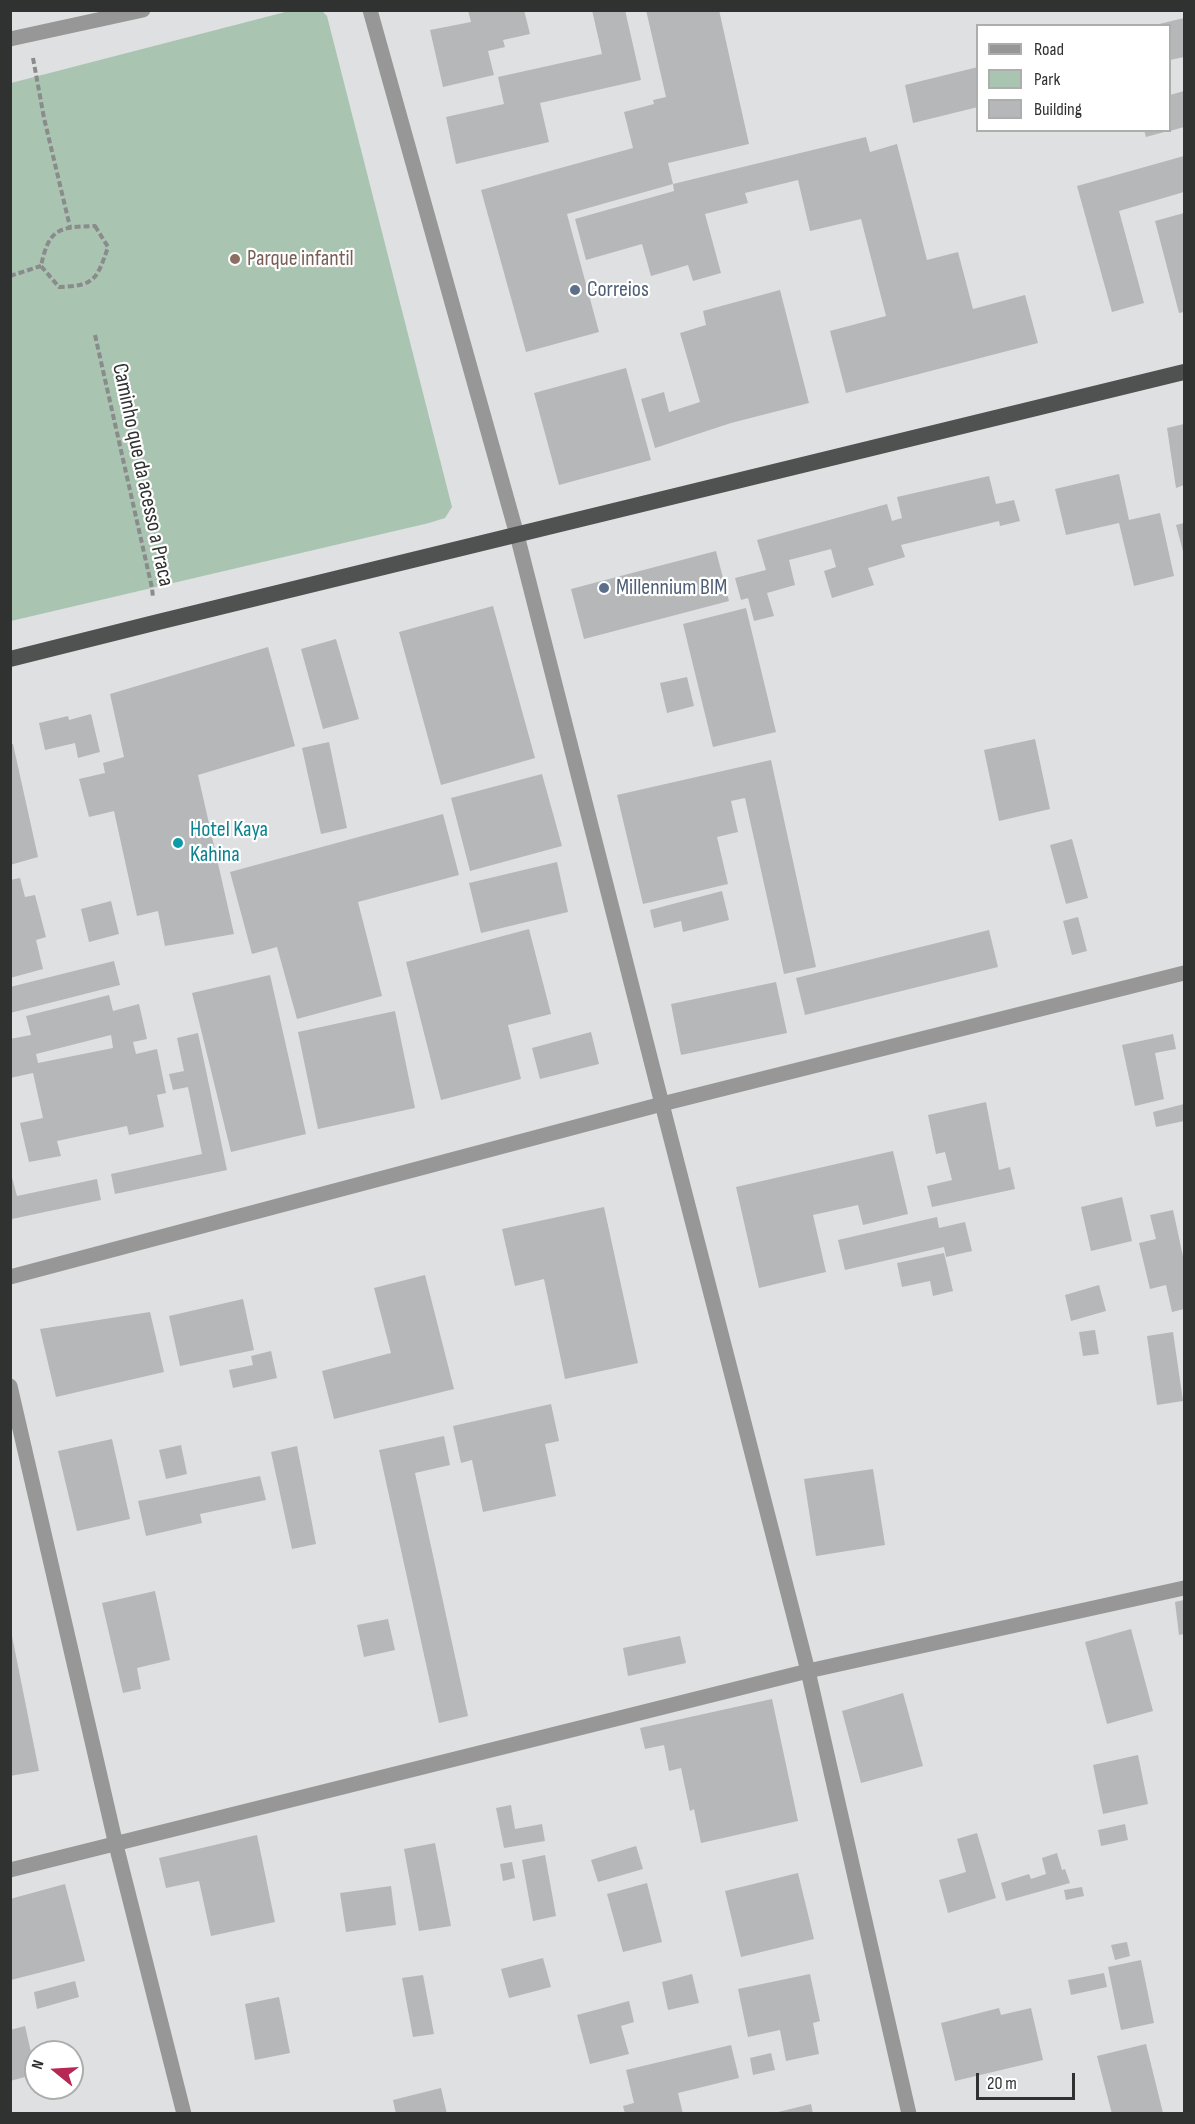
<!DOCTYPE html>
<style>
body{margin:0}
#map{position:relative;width:1195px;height:2124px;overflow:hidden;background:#dfe0e1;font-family:"Sofia Sans Condensed",sans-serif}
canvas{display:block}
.frame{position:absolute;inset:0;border:12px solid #303131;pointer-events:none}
.legend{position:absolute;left:976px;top:24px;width:195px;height:108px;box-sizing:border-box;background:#fff;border:2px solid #acadad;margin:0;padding:8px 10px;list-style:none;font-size:18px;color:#303131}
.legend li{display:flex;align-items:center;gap:12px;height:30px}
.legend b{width:30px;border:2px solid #acadad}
.north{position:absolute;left:24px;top:2040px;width:60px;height:60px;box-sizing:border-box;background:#fff;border:2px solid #acadad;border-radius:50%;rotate:288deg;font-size:16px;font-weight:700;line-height:24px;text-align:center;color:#303131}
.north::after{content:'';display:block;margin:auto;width:21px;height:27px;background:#b72753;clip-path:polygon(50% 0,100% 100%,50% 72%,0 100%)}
.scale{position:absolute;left:976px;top:2073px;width:99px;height:27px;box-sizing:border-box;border:3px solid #303131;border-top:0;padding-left:8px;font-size:18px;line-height:21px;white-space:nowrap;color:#303131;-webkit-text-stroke:4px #fff;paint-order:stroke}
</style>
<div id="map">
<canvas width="1195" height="2124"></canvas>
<div class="frame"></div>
<ul class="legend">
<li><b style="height:8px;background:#979797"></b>Road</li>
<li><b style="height:16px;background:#aac4b2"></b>Park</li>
<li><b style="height:16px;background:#b6b7b8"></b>Building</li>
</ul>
<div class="north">N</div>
<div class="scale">20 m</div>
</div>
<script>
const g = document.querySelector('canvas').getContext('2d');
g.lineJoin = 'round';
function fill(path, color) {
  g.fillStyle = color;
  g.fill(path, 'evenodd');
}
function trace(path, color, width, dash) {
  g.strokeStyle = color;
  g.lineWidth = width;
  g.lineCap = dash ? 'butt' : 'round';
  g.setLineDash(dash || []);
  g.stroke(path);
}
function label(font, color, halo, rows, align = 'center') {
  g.font = font + ' "Sofia Sans Condensed",sans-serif';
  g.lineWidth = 4.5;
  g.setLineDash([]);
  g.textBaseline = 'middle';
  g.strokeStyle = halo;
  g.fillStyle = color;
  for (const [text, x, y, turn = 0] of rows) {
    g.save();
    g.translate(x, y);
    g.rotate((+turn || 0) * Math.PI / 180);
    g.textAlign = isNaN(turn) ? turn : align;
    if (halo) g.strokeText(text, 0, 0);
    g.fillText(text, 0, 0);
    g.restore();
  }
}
fill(new Path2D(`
 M 293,10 L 322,11 L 327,16 L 452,507 L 445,518 L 429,523 L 11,621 L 11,83 Z`), '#aac4b2');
fill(new Path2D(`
 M 468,10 L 524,10 L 530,34 L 503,40 L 505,47 L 488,51 L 494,75 L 443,87 L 430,30 L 471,22 Z
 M 592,10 L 625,10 L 641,80 L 540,103 L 549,142 L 456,164 L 446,117 L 504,104 L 498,77 L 602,54 Z
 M 646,10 L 719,10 L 749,144 L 668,163 L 673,184 L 866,137 L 870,152 L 897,144 L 927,260 L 958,252 L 973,309 L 1025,295 L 1038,343 L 846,393 L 830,331 L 886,316 L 861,219 L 810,231 L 798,180 L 745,193 L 748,203 L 705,214 L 721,273 L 693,281 L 688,265 L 651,276 L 642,244 L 586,260 L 575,219 L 674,191 L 673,184 L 567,214 L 599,332 L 526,352 L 481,190 L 633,148 L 624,112 L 654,104 L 653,100 L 666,97 Z
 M 1184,18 L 1184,57 L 1170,60 L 1170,26 L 1155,25 Z
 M 978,67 L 978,107 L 913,123 L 905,85 Z
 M 1184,91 L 1184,127 L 1170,131 L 1170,95 Z
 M 1144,130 L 1168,130 L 1168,131 L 1146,137 Z
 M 1184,156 L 1184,192 L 1119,211 L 1144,303 L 1112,312 L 1077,186 Z
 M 1184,213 L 1184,312 L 1179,313 L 1155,221 Z
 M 780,290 L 809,403 L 731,423 L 655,448 L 641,399 L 664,392 L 669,412 L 700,402 L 680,333 L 706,325 L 703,311 Z
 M 626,368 L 651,460 L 559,485 L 534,393 Z
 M 1184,424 L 1184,485 L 1176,488 L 1167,428 Z
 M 1119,474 L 1129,520 L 1160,513 L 1174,576 L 1134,586 L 1119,523 L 1066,535 L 1055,489 Z
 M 989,476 L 996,504 L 1014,500 L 1020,521 L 1000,526 L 999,521 L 901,545 L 905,557 L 868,568 L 874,585 L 832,598 L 824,571 L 836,567 L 831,549 L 789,560 L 795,585 L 767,593 L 774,616 L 754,621 L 748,598 L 741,600 L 735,578 L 766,570 L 757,540 L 887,504 L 892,521 L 902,518 L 897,497 Z
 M 1184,523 L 1184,555 L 1176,525 Z
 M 716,551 L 729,601 L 584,639 L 571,589 Z
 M 493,606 L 535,758 L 441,785 L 399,632 Z
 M 746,608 L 776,732 L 713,747 L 683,624 Z
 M 336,639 L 359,719 L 323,729 L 301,649 Z
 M 268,647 L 295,746 L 198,775 L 234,934 L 165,946 L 158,911 L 137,916 L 114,811 L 89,817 L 79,779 L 105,773 L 103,763 L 124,757 L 110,694 Z
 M 687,677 L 694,706 L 667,713 L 660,683 Z
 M 91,714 L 100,752 L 78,758 L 75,743 L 45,750 L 39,723 L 68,716 L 69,720 Z
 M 1035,739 L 1050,809 L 999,821 L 984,750 Z
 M 329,742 L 347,828 L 321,834 L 302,748 Z
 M 10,744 L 13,744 L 38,857 L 10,865 Z
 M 771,760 L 816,967 L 784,974 L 745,798 L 731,801 L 738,832 L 717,837 L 728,884 L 643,904 L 617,795 Z
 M 542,774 L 562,846 L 470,871 L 451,798 Z
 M 443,814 L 459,875 L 358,902 L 382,996 L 297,1019 L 277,947 L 252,954 L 230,872 Z
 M 1072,839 L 1088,898 L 1066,904 L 1050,845 Z
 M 557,862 L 568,912 L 481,933 L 469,883 Z
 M 20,878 L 25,897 L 35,895 L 46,937 L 36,940 L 43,969 L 10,978 L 10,880 Z
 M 722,891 L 729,920 L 683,932 L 681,921 L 654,928 L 650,910 Z
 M 111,901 L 119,934 L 89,942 L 81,909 Z
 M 1078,917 L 1087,951 L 1072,955 L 1063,921 Z
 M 529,929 L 551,1014 L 508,1025 L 521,1079 L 441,1100 L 406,962 Z
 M 989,930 L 998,967 L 805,1015 L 796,978 Z
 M 114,961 L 120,985 L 10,1013 L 10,987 Z
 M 270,975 L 306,1134 L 231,1152 L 192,993 Z
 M 776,982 L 787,1033 L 681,1055 L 671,1004 Z
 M 109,995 L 113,1011 L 139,1004 L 147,1039 L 133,1042 L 136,1054 L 157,1049 L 166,1093 L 157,1095 L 164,1127 L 129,1135 L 127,1126 L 57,1141 L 61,1156 L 29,1162 L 20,1123 L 43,1118 L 33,1073 L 10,1078 L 10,1039 L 31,1035 L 26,1016 ZM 111,1035 L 113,1048 L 38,1063 L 36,1054 Z
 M 395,1011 L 415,1108 L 318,1129 L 298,1032 Z
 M 591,1032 L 599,1064 L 540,1079 L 532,1048 Z
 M 198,1033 L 227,1170 L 115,1194 L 111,1174 L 202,1154 L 188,1087 L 173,1090 L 169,1074 L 184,1071 L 177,1038 Z
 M 1173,1034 L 1176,1049 L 1155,1053 L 1164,1099 L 1135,1106 L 1122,1045 Z
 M 986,1102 L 999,1170 L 1010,1167 L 1015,1189 L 932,1207 L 927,1186 L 952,1180 L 945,1152 L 936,1154 L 928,1115 Z
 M 1184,1104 L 1184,1121 L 1156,1127 L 1153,1112 Z
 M 893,1151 L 908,1214 L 863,1225 L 858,1205 L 813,1215 L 826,1272 L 759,1288 L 736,1187 Z
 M 10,1170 L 17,1196 L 97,1179 L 101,1200 L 12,1219 L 10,1211 Z
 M 1122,1197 L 1132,1241 L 1091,1251 L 1081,1207 Z
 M 604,1207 L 638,1363 L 565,1379 L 544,1279 L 515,1286 L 502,1229 Z
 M 1173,1210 L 1184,1261 L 1184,1309 L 1172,1312 L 1166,1285 L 1150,1289 L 1139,1243 L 1156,1239 L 1150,1215 Z
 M 937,1217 L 939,1228 L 965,1222 L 972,1251 L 946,1257 L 944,1247 L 845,1270 L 838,1240 Z
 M 944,1253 L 953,1291 L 933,1296 L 930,1281 L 902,1287 L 897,1263 Z
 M 425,1275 L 454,1389 L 334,1419 L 322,1371 L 391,1353 L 374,1288 Z
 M 1099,1285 L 1106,1311 L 1071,1321 L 1065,1295 Z
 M 243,1299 L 254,1350 L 180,1366 L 169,1316 Z
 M 150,1312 L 164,1372 L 56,1397 L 40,1329 Z
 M 1095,1330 L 1099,1354 L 1083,1356 L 1079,1332 Z
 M 1173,1332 L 1183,1401 L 1157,1405 L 1147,1336 Z
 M 271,1351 L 277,1378 L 233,1388 L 229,1370 L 253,1365 L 251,1356 Z
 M 551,1404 L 559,1441 L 545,1444 L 556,1496 L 483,1512 L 472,1460 L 461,1463 L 453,1426 Z
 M 444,1436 L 450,1465 L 415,1473 L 468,1716 L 439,1723 L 379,1450 Z
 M 112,1439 L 130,1519 L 77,1531 L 58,1451 Z
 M 181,1445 L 187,1474 L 166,1479 L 159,1450 Z
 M 297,1446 L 316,1544 L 292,1549 L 271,1452 Z
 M 873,1469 L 885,1545 L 816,1556 L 804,1479 Z
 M 260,1476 L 266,1500 L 200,1514 L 202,1523 L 146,1536 L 138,1501 Z
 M 155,1591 L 170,1660 L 137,1668 L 141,1689 L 123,1693 L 102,1603 Z
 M 1184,1600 L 1184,1634 L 1179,1635 L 1175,1602 Z
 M 388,1619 L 395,1650 L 364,1657 L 357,1625 Z
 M 10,1626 L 39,1771 L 10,1776 Z
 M 1131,1629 L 1153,1711 L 1107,1724 L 1085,1642 Z
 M 680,1636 L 686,1663 L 628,1676 L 623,1648 Z
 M 903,1693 L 923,1766 L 861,1783 L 842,1711 Z
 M 772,1699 L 798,1821 L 701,1843 L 694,1809 L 690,1811 L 681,1768 L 669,1771 L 664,1745 L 645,1749 L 640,1728 Z
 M 1138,1755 L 1148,1804 L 1103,1814 L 1093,1765 Z
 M 511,1805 L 515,1829 L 542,1824 L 545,1841 L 504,1848 L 496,1808 Z
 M 1125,1824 L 1128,1840 L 1101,1846 L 1098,1830 Z
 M 977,1833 L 996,1898 L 948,1913 L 939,1880 L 966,1872 L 957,1839 Z
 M 257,1835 L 275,1922 L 211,1936 L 199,1881 L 166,1888 L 159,1858 Z
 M 435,1843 L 451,1926 L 419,1931 L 404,1849 Z
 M 636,1846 L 643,1869 L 598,1882 L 591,1860 Z
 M 1057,1853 L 1062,1870 L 1065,1869 L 1070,1883 L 1006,1901 L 1001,1883 L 1029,1874 L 1031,1879 L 1046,1874 L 1042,1858 Z
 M 545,1855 L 556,1916 L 533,1921 L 522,1860 Z
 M 512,1862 L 515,1878 L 503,1881 L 500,1864 Z
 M 798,1873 L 814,1939 L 741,1957 L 725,1891 Z
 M 647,1883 L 662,1942 L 623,1952 L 607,1894 Z
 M 65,1884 L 85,1961 L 11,1980 L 10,1899 Z
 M 391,1886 L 396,1925 L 346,1932 L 340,1893 Z
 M 1082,1887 L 1084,1896 L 1066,1900 L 1064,1890 Z
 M 1127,1942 L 1130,1956 L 1115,1960 L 1111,1945 Z
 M 543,1958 L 551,1987 L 509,1998 L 501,1969 Z
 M 1141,1960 L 1154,2023 L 1121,2030 L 1108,1967 Z
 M 1104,1973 L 1107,1987 L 1071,1995 L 1068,1980 Z
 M 692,1974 L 699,2003 L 668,2010 L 662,1982 Z
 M 810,1974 L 820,2021 L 813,2023 L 819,2054 L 786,2061 L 780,2030 L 748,2037 L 738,1989 Z
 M 423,1975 L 434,2034 L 413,2037 L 402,1978 Z
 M 75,1981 L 79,1997 L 37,2009 L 34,1992 Z
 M 279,1997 L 290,2053 L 255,2060 L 245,2004 Z
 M 629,2001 L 634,2022 L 621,2026 L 629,2054 L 590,2064 L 577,2015 Z
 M 999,2008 L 1001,2015 L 1031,2008 L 1043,2060 L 955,2081 L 941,2023 Z
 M 25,2026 L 36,2074 L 10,2081 L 10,2030 Z
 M 1146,2044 L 1163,2113 L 1112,2114 L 1097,2056 Z
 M 731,2045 L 739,2078 L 678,2093 L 683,2114 L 625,2114 L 623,2106 L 634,2103 L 626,2070 Z
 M 771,2053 L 775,2070 L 753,2075 L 750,2058 Z
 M 441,2088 L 447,2114 L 396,2114 L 393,2100 Z
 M 811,2104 L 813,2114 L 774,2114 L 774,2113 Z`), '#b6b7b8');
trace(new Path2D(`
 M 33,58 L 44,118 L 70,227
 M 95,226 L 108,247 C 97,279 95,286 59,287 L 41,266 C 49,228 59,227 95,226 Z
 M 10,276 L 41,266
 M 95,335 L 152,588 L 153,598`), '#8a8b8b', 4, [6, 3]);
trace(new Path2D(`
 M 370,10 L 517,535 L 662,1104 L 808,1671 L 909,2114
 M 10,39 L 143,10
 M 10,1277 L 662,1104 L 1184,973
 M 10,1386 L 116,1845 L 184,2114
 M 10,1870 L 808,1671 L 1184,1588`), '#979797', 15);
trace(new Path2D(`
 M 10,659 L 154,623 L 1184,372`), '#505252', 16);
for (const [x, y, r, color] of [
 [235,259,6,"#8d6e63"],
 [575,290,6,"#5c6f8a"],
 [604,588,6,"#5c6f8a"],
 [178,843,6,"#0f9aa8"]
]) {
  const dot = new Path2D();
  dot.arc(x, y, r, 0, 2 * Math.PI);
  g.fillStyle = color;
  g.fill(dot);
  trace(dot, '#fff', 2);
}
label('22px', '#785e54', '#fff', [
 ["Parque infantil",247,259]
], 'left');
label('22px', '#4e5e75', '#fff', [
 ["Correios",587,290],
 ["Millennium BIM",616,588]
], 'left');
label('22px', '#303131', '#fff', [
 ["Caminho que da acesso a Praca",142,475,78]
]);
label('22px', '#0d838f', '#fff', [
 ["Hotel Kaya",190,830],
 ["Kahina",190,855]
], 'left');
</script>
